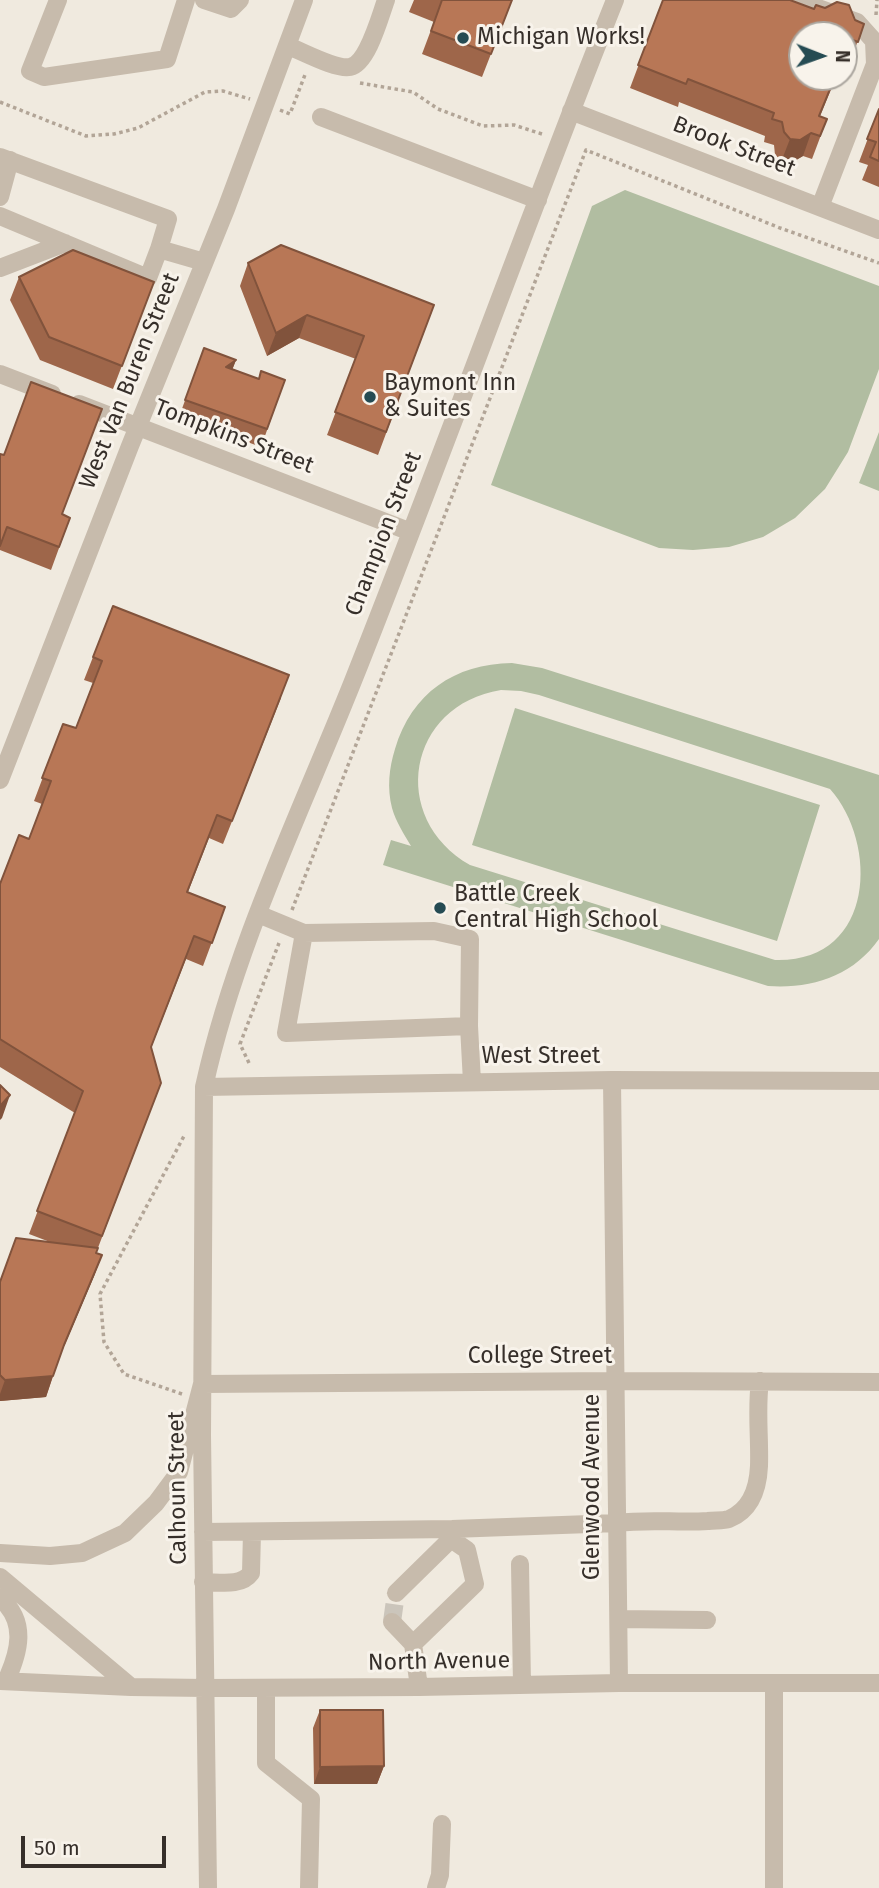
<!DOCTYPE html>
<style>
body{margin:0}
#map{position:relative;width:879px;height:1888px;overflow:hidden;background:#f0eadf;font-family:"Fira Sans",sans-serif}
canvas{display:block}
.north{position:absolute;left:788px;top:21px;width:70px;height:70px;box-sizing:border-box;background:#f8f3eb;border:2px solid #aaa59e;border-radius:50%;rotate:91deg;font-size:19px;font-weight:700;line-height:28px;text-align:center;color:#362f2a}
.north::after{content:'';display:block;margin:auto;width:24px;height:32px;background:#254b53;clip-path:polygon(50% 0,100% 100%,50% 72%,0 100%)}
.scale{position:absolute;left:21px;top:1836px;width:145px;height:32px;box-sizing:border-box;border:4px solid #362f2a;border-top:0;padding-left:9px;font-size:21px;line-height:24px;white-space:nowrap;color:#362f2a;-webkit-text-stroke:5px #f8f3eb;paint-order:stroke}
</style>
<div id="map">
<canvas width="879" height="1888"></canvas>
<div class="north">N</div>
<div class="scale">50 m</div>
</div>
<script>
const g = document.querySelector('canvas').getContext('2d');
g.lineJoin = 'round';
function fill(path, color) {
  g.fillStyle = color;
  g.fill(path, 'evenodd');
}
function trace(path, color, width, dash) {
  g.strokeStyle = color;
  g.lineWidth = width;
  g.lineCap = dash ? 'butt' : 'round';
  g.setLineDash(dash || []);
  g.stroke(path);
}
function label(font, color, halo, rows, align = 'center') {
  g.font = font + ' "Fira Sans",sans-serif';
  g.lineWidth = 6;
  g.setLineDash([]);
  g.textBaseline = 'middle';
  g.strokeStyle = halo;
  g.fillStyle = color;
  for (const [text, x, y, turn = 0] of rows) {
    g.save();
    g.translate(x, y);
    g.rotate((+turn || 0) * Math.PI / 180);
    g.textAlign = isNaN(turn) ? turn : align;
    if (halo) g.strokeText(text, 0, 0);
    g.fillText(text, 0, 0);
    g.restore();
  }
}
fill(new Path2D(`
 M 625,190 L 879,286 L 879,369 L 848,452 L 825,489 L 795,518 L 763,537 L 729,547 L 693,550 L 659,548 L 491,485 L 592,206 Z
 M 879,432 L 879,491 L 859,483 Z
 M 512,663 L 542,668 L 879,775 L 879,939 C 853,976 812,989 768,986 L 383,865 L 391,840 L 411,846 C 404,834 396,822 392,808 C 387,788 389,768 395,749 C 412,693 454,664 512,663 ZM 501,690 L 521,691 L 539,695 L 830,789 C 879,844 875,963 775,960 L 470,865 C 388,818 407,705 501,690 Z
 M 515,708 L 820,805 L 777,941 L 472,845 Z`), '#b1bda1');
trace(new Path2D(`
 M 392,1622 L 396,1593`), '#cbc5bb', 18, [18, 9]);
trace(new Path2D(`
 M 876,15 L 877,0
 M 360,83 L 413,92 L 438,109 L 483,126 L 514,125 L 545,135
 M 0,102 L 86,136 L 114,134 L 138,128 L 205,92 L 223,91 L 250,99
 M 280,110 L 290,114 L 306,72
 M 292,910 L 586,150 L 780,228 L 879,263
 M 249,1063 L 240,1044 L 279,943
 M 182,1394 L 124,1374 L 104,1342 L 100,1294 L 184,1136`), '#b2a597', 3.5, [3.5, 3.5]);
trace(new Path2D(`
 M 58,0 L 30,71 L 44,77 L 167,59 L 186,0
 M 204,0 L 231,9 L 240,0
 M 796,0 L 857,22 L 874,41 L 875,64 L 820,207
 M 288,46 C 302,51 336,70 350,67 C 368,63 380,16 386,0
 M 571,111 L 879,230
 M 321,117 L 538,200
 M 0,157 L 168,219 L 159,249 L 204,262
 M 0,197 L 10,160
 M 0,216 L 148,278 L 159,249
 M 0,268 L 65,243
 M 0,374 L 52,394
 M 79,404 L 411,532
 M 0,780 L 130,446 L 226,209 L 304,0
 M 258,914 L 304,933 L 434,931 L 470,939 L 469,1026 L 472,1082
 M 304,933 L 286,1033 L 469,1026
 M 612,1080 L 619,1683
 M 204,1087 L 612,1080 L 879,1081
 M 203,1532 L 452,1529 L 617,1523 C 648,1519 678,1523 708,1521 C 715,1520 723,1521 729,1519 C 751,1510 758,1488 759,1466 C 760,1438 756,1409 760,1381
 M 0,1553 L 50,1556 L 82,1553 L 125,1533 L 156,1503 L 179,1472 L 202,1384 L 617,1381 L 879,1382
 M 520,1564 L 522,1685
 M 0,1577 L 131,1687
 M 203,1582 C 219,1582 241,1587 251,1573 L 252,1532
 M 0,1598 C 28,1622 19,1653 6,1681
 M 619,1619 L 707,1620
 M 392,1622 L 413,1644 L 475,1584 L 467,1550 L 451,1539 L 396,1593
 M 413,1644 L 419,1687
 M 0,1681 L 131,1687 L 205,1688 L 419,1687 L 619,1683 L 879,1683
 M 266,1688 L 266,1763 L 311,1799 L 309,1888
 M 208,1888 L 202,1435 L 204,1087 C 235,946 300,814 353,681 C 443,455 525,226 615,0
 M 436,1888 L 440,1875 L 442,1824
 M 774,1888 L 774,1684`), '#c7bbac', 18);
fill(new Path2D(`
 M 414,0 L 512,0 L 482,77 L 422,54 L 434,22 L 409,12 Z
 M 663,0 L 814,9 L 855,20 L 864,24 L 849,65 L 844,63 L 844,35 L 802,77 L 836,77 L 820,116 L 827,119 L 812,159 L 803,156 L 791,163 L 781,162 L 775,155 L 774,145 L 764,142 L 765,136 L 679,102 L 678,107 L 630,88 Z
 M 879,109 L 879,187 L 862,180 L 868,165 L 859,162 Z
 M 248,263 L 434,305 L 378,455 L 327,435 L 356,359 L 299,338 L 267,356 L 240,286 Z
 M 19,277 L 154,282 L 113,389 L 40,360 L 10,300 Z
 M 204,348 L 236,360 L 232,370 L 259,379 L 285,380 L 261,447 L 179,417 Z
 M 0,454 L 62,515 L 70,518 L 51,570 L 0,550 Z
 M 93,657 L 281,698 L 223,844 L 209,838 L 188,892 L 225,907 L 203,966 L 186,959 L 151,1048 L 161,1083 L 96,1253 L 102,1255 L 94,1276 L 59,1358 L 46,1397 L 0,1401 L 0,1282 L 50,1242 L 29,1234 L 75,1113 L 0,1067 L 0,884 L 29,839 L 42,804 L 34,801 L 63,724 L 76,728 L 93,683 L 84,680 Z
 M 320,1710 L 384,1766 L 377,1784 L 314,1784 L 313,1728 Z`), '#9e664a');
fill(new Path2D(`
 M 811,133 L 803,156 L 791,163 L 781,162 L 790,139 Z
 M 307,315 L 299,338 L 267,356 L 276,333 Z
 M 236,360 L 229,378 L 226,367 Z
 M 10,1095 L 2,1118 L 0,1120 L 0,1106 Z
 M 102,1255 L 94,1276 L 56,1365 L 64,1345 Z
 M 53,1376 L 46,1397 L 0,1401 L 0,1394 L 5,1380 Z
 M 384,1766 L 377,1784 L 314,1784 L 320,1767 Z`), '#81533c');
const building = new Path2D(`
 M 442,0 L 512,0 L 491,54 L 431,31 Z
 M 663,0 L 790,0 L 814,9 L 816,5 L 825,8 L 837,2 L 849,5 L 855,20 L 864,24 L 858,42 L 850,39 L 844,54 L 844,35 L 802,35 L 802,77 L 835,77 L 819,116 L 827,119 L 820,136 L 811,133 L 800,140 L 790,139 L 784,132 L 782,122 L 772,119 L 774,113 L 688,79 L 686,84 L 638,65 Z
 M 879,109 L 879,161 L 870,157 L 876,142 L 867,139 Z
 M 281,245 L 434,305 L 386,432 L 335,412 L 364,336 L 307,315 L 276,333 L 248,263 Z
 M 73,250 L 154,282 L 122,366 L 49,337 L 19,277 Z
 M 204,348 L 236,360 L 226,367 L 259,379 L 261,371 L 285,380 L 267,429 L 185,400 Z
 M 31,382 L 102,409 L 62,514 L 70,518 L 59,547 L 7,527 L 0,546 L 0,454 L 4,455 Z
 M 113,606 L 289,675 L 232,821 L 217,815 L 187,892 L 225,907 L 212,943 L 194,936 L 151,1047 L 161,1083 L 102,1236 L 37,1211 L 83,1091 L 0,1039 L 0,884 L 19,835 L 29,839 L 51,781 L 42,778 L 63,724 L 76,728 L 102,661 L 93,657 Z
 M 0,1085 L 10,1095 L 0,1106 Z
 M 16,1238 L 98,1248 L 96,1253 L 102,1255 L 64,1345 L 53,1376 L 5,1380 L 0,1375 L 0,1282 Z
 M 320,1710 L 383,1710 L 384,1766 L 320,1767 Z`);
fill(building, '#b87756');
trace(building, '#81533c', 2);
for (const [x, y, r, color] of [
 [463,38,7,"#254b53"],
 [370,397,7,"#254b53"],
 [440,908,7,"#254b53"]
]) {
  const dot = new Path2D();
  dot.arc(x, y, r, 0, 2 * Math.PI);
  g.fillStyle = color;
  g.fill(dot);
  trace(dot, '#f8f3eb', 2.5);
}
label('23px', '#362f2a', '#f8f3eb', [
 ["Michigan Works!",477,38],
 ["Baymont Inn",384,384],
 ["& Suites",384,410],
 ["Battle Creek",454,895],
 ["Central High School",454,921]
], 'left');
label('23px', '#362f2a', '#f8f3eb', [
 ["Brook Street",734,147,21],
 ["West Van Buren Street",130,381,-68],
 ["Tompkins Street",234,437,21],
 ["Champion Street",384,534,-69],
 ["West Street",541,1057],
 ["College Street",540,1357],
 ["Glenwood Avenue",593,1487,-90],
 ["Calhoun Street",178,1488,-91],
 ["North Avenue",439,1662,-1]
]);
</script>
